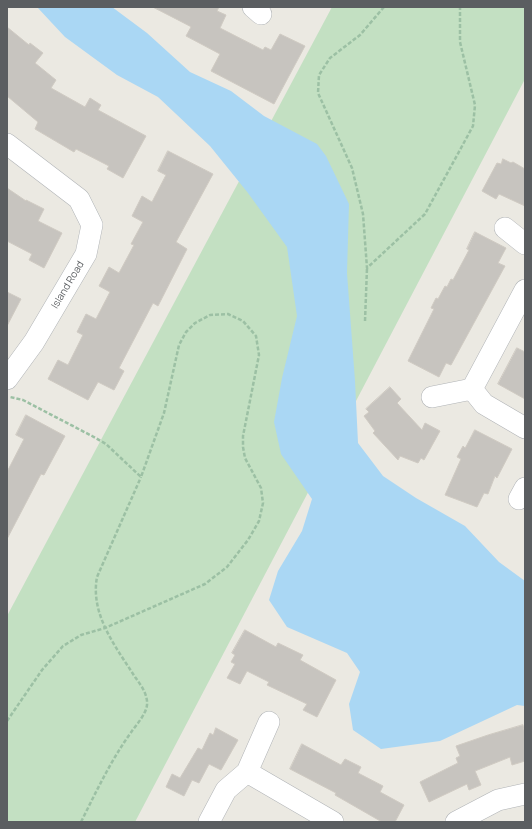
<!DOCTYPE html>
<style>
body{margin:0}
#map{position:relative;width:532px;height:829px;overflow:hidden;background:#ebe9e2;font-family:Manrope,sans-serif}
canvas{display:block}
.frame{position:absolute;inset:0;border:8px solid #5b5e61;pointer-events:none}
</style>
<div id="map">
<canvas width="532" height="829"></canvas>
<div class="frame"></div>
</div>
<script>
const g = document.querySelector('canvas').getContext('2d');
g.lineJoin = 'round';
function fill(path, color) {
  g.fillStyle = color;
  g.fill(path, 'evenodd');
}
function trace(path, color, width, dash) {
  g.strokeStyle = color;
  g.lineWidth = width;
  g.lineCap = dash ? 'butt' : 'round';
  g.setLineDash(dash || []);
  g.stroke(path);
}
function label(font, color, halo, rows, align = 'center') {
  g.font = font + ' Manrope,sans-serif';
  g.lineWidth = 3;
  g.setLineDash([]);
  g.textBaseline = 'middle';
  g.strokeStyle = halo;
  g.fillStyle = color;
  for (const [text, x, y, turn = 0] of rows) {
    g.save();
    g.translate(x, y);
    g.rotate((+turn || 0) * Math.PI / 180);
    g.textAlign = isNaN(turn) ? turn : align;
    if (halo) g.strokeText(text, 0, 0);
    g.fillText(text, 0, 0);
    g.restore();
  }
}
fill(new Path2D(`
 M 332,7 L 525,7 L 525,79 L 135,822 L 7,822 L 7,616 Z`), '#c3e0c2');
fill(new Path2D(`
 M 37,7 L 112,7 L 147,33 L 190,72 L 231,91 L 264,116 L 317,144 L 326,156 L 349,204 L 347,273 L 355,381 L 358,443 L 383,476 L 416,498 L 465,526 L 499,562 L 525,581 L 525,706 L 517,705 L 440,741 L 381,749 L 353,730 L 349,704 L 360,672 L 347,653 L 287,627 L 269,600 L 278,571 L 302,531 L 312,499 L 281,454 L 274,422 L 282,378 L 297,316 L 287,247 L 248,193 L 210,146 L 158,97 L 117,75 L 65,37 Z`), '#aad7f4');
const building = new Path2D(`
 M 153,7 L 219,7 L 217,11 L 226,15 L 220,28 L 263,50 L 265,47 L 271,50 L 280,34 L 305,46 L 274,104 L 211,71 L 220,54 L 186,36 L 191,27 Z
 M 7,27 L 29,45 L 30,43 L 43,53 L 35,63 L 56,80 L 51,88 L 85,107 L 90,98 L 101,105 L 98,110 L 146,136 L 123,178 L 107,169 L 109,166 L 76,149 L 74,152 L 35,129 L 38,122 L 7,96 Z
 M 168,151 L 213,174 L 176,242 L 187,249 L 158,306 L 153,303 L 119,368 L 124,371 L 114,390 L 98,382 L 88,400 L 48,379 L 58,360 L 68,365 L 83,335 L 77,332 L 86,314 L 96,319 L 110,292 L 99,286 L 109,267 L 119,273 L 134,245 L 131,244 L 143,222 L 132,216 L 142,196 L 152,202 L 166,175 L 158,171 Z
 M 503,159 L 511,163 L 513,162 L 525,169 L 525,206 L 499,194 L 496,199 L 482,191 L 497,163 L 501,164 Z
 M 7,188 L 26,201 L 26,200 L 44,209 L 38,221 L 62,233 L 44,268 L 29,260 L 32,254 L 7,241 Z
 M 475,232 L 506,248 L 498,263 L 505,266 L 451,365 L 446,363 L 439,377 L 408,361 L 434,309 L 431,308 L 436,298 L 438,299 L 445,286 L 447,287 L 451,279 L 453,280 L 469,250 L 467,249 Z
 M 7,292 L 21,299 L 7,326 Z
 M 517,348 L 525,352 L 525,399 L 498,384 Z
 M 390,387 L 401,399 L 397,403 L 422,430 L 425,423 L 440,431 L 424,460 L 421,458 L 418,463 L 400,456 L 398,460 L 373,433 L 375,431 L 364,416 L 369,412 L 366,409 Z
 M 26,415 L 65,436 L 44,475 L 41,474 L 7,539 L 7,472 L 24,439 L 16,435 Z
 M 475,430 L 512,449 L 497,478 L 495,476 L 488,494 L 484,493 L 477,507 L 445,495 L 461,459 L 457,457 L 463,446 L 465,448 Z
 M 245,630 L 276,647 L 278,643 L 303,655 L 300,660 L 336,680 L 317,717 L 303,710 L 307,704 L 267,685 L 269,682 L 247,671 L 240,684 L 227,678 L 235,664 L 231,662 L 235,655 L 232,653 Z
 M 523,725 L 525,735 L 525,761 L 512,765 L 510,757 L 475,771 L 481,785 L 469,790 L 467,784 L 429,802 L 420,782 L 458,763 L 456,758 L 460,756 L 456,746 L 488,735 Z
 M 216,728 L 238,740 L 221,770 L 209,764 L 199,783 L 192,780 L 184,796 L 166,787 L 172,774 L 180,778 L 198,748 L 202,750 L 210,733 L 213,735 Z
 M 302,744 L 341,765 L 345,759 L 361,767 L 358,773 L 383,786 L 380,792 L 404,805 L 395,822 L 382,822 L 335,795 L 336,793 L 290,769 Z`);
fill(building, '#c7c4bf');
trace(building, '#cfcac2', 1);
const minor = new Path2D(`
 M 253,7 L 261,14
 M 7,144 L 79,199 L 92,225 L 86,254 L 34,342 L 7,379
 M 505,228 L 525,244
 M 472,389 L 525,290
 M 432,397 L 472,389 L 484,404 L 525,428
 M 519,499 L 525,488
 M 247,772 L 333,822
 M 209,822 L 226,790 L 247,772 L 269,722
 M 456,822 L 498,800 L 525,794`);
trace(minor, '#b0b3b6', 22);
trace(new Path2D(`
 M 384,7 L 360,35 L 330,58 L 319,75 L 318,93 L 352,168 L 363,214 L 367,268 L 425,214 L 473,126 L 475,105 L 460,42 L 460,7
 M 365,321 L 367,268
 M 7,721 L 42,670 L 63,646 L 81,635 L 105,628 L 205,584 L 227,567 L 248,540 L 259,521 L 263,503 L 261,488 L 245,458 L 243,447 L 243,436 L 259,355 L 256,336 L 243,321 L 228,314 L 210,315 L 195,323 L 186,332 L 179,345 L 164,413 L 141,477 L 106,444 L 92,436 L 23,400 L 10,397
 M 81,822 C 97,790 111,760 132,731 C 137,724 146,714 147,705 C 148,695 141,685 135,677 C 116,647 90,615 97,577 L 141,477`), '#9cc0a4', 2.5, [4, 2]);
trace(minor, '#fff', 21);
label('10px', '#5b5e61', '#fff', [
 ["Island Road",68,285,-59]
]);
</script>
